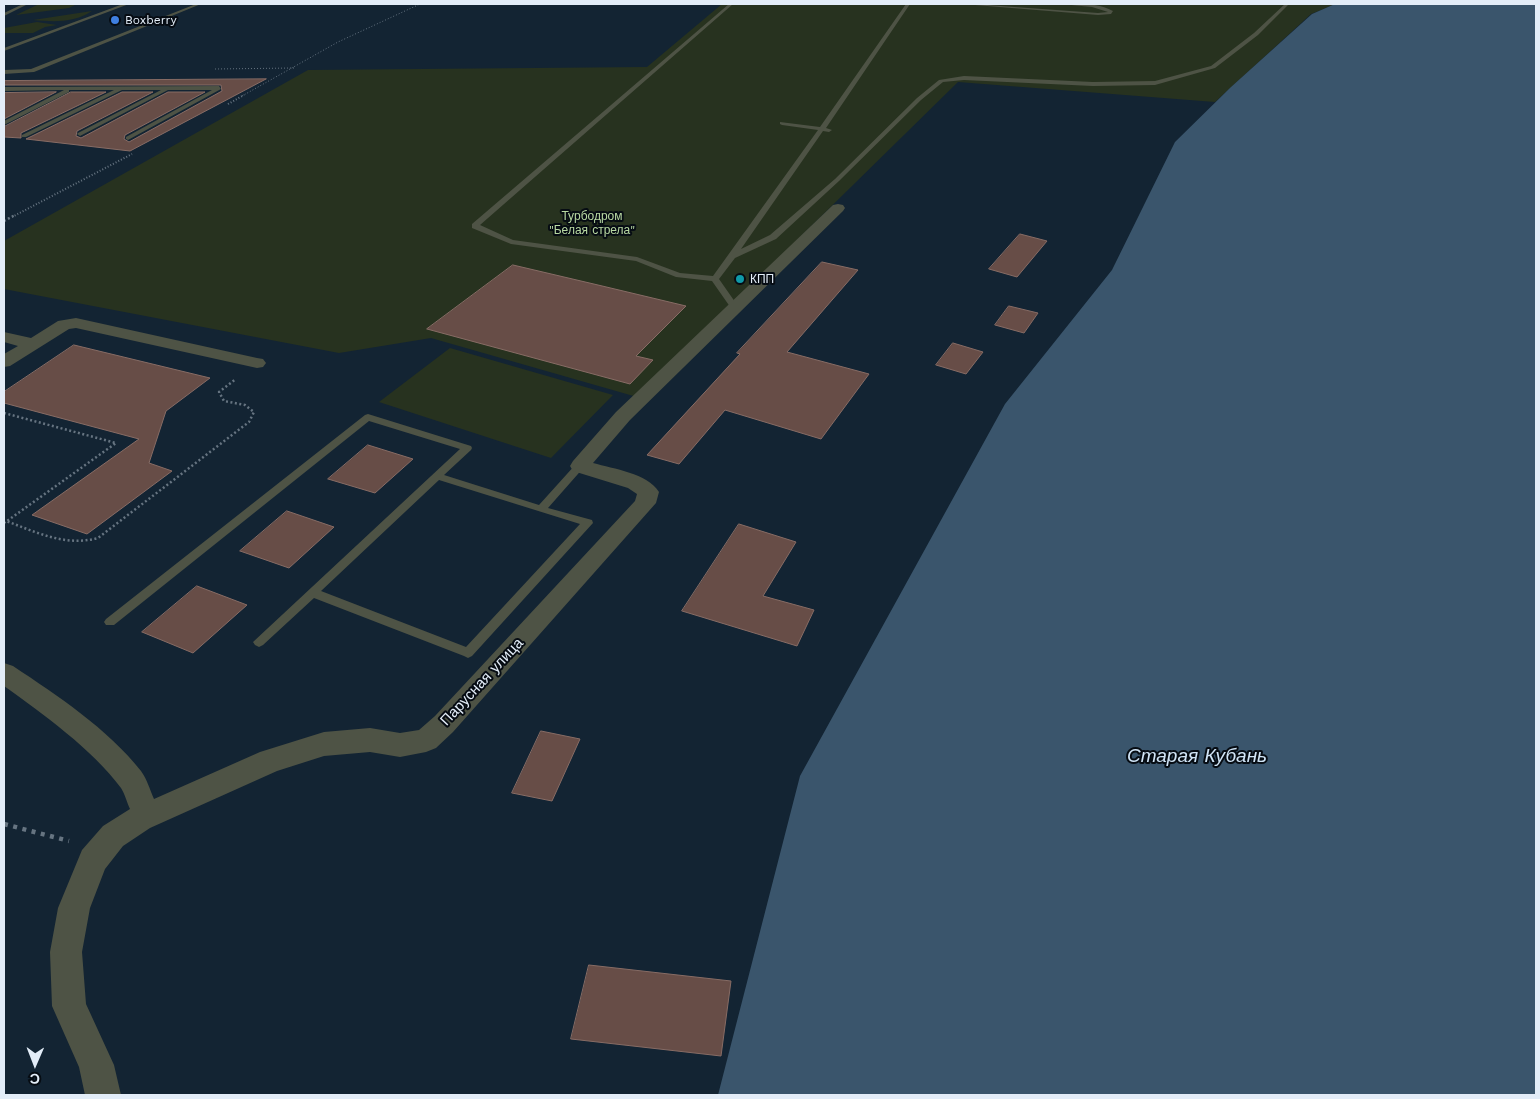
<!DOCTYPE html>
<meta charset="utf-8">
<style>
body{margin:0}
#map{position:relative;width:1540px;height:1099px;overflow:hidden;background:#132433;font-family:"Work Sans",sans-serif}
canvas{display:block}
.frame{position:absolute;inset:0;border:5px solid #e3edf8;pointer-events:none}
.north{position:absolute;left:10px;top:1039px;width:50px;height:50px;-webkit-text-stroke:4px #060c13;paint-order:stroke;rotate:181deg;font-size:14px;font-weight:700;line-height:20px;text-align:center;color:#e3edf8}
.north::after{content:'';display:block;margin:auto;width:18px;height:22px;background:#e3edf8;clip-path:polygon(50% 0,100% 100%,50% 72%,0 100%)}
</style>
<div id="map">
<canvas width="1540" height="1099"></canvas>
<div class="frame"></div>
<div class="north">С</div>
</div>
<script>
const g = document.querySelector('canvas').getContext('2d');
g.lineJoin = 'round';
function fill(path, color) {
  g.fillStyle = color;
  g.fill(path, 'evenodd');
}
function trace(path, color, width, dash) {
  g.strokeStyle = color;
  g.lineWidth = width;
  g.lineCap = dash ? 'butt' : 'round';
  g.setLineDash(dash || []);
  g.stroke(path);
}
function label(font, color, halo, rows, align = 'center') {
  g.font = font + ' "Work Sans",sans-serif';
  g.lineWidth = 4;
  g.setLineDash([]);
  g.textBaseline = 'middle';
  g.strokeStyle = halo;
  g.fillStyle = color;
  for (const [text, x, y, turn = 0] of rows) {
    g.save();
    g.translate(x, y);
    g.rotate((+turn || 0) * Math.PI / 180);
    g.textAlign = isNaN(turn) ? turn : align;
    if (halo) g.strokeText(text, 0, 0);
    g.fillText(text, 0, 0);
    g.restore();
  }
}
fill(new Path2D(`
 M 722,4 L 1336,4 L 1311,14 L 1215,102 L 958,82 L 637,397 L 431,338 L 339,353 L 4,289 L 4,241 L 308,70 L 647,67 Z
 M 37,5 L 75,5 L 69,8 L 16,15 Z
 M 92,11 C 74,23 54,22 33,20 Z
 M 37,22 L 57,25 L 45,27 L 33,33 L 4,33 L 4,28 Z
 M 450,348 L 613,395 L 551,458 L 379,402 Z`), '#27321f');
fill(new Path2D(`
 M 1335,4 L 1536,4 L 1536,1095 L 718,1095 L 800,776 L 1005,404 L 1112,270 L 1175,142 L 1231,87 L 1312,14 Z`), '#3a556c');
const building = new Path2D(`
 M 266,79 L 130,151 L 26,139 L 122,92 L 153,92 L 77,131 L 76,136 L 81,138 L 168,92 L 205,92 L 125,135 L 124,139 L 129,142 L 222,91 L 221,85 L 4,85 L 4,81 Z
 M 56,92 L 4,119 L 4,93 Z
 M 71,92 L 106,92 L 21,133 L 21,138 L 4,137 L 4,127 Z
 M 1020,234 L 1047,241 L 1017,277 L 989,269 Z
 M 822,262 L 858,270 L 787,352 L 869,374 L 821,439 L 725,410 L 679,464 L 647,455 L 740,354 L 737,353 Z
 M 513,265 L 598,285 L 686,306 L 636,356 L 653,360 L 630,384 L 427,329 Z
 M 1009,306 L 1038,313 L 1024,333 L 995,325 Z
 M 953,343 L 983,352 L 966,374 L 936,365 Z
 M 74,345 L 210,378 L 166,411 L 149,463 L 172,471 L 87,534 L 32,515 L 139,439 L 4,403 L 4,392 Z
 M 368,445 L 413,459 L 375,493 L 328,479 Z
 M 287,511 L 334,527 L 289,568 L 240,551 Z
 M 739,524 L 796,542 L 763,596 L 814,610 L 797,646 L 682,611 Z
 M 197,586 L 247,605 L 193,653 L 142,632 Z
 M 541,731 L 580,739 L 552,801 L 512,793 Z
 M 589,965 L 731,981 L 721,1056 L 571,1039 Z`);
fill(building, '#674d47');
trace(building, '#876c65', 1);
trace(new Path2D(`
 M 41,4 L 74,4
 M 215,69 L 294,68
 M 242,96 L 338,42 L 420,4`), '#667481', 1, [1, 2]);
trace(new Path2D(`
 M 228,104 L 244,95
 M 12,217 L 132,154`), '#667481', 2, [1, 2]);
trace(new Path2D(`
 M 4,221 L 15,215
 M 4,413 L 116,443 L 7,521
 M 4,523 L 6,521 C 36,532 65,547 98,538 L 249,422 L 254,412 L 245,405 L 224,401 L 219,392 L 236,379`), '#667481', 2.5, [2, 2.5]);
trace(new Path2D(`
 M 4,824 L 69,841`), '#667481', 4.5, [4, 5.5]);
fill(new Path2D(`
 M 23,4 L 28,4 L 4,16 L 4,13 Z
 M 123,4 L 129,4 L 4,51 L 4,48 Z
 M 196,4 L 201,4 L 34,72 L 4,74 L 4,70 L 31,69 Z
 M 729,4 L 733,4 L 480,225 L 513,240 L 637,257 L 680,273 L 713,276 L 818,130 L 782,125 L 780,124 L 780,122 L 820,127 L 906,4 L 910,4 L 826,128 L 832,130 L 829,132 L 823,131 L 741,249 L 770,235 L 835,179 L 917,98 L 939,80 L 964,76 L 1093,82 L 1155,81 L 1211,66 L 1254,33 L 1285,4 L 1289,4 L 1258,35 L 1215,68 L 1155,85 L 1093,86 L 964,80 L 943,82 L 921,100 L 839,181 L 776,239 L 735,258 L 719,279 L 740,309 L 739,311 L 733,311 L 712,281 L 676,277 L 636,261 L 511,244 L 472,228 L 472,224 Z
 M 973,4 L 1098,13 L 1108,12 L 1092,7 L 1061,4 C 1078,3 1098,3 1113,11 L 1111,14 L 1098,15 L 975,5 Z
 M 219,86 L 221,89 L 128,140 L 126,139 L 126,137 L 212,90 L 168,90 L 80,136 L 77,134 L 78,133 L 161,90 L 122,90 L 26,137 L 22,137 L 22,135 L 114,90 L 69,90 L 69,92 L 4,125 L 4,121 L 64,90 L 4,91 L 4,87 Z
 M 368,414 L 471,446 L 472,448 L 471,450 L 444,475 L 539,505 L 576,464 L 584,464 L 585,466 L 548,508 L 592,520 L 593,523 L 472,656 L 468,658 L 464,656 L 314,598 L 263,645 L 259,647 L 255,645 L 253,642 L 460,449 L 369,421 L 114,625 L 106,625 L 104,622 L 106,619 L 365,415 ZM 439,480 L 580,524 L 466,647 L 321,591 Z`), '#4e5345');
fill(new Path2D(`
 M 838,204 L 843,205 L 845,208 L 843,211 L 630,420 L 593,463 C 614,469 647,473 659,492 L 656,503 L 453,732 L 436,748 L 426,752 L 400,757 L 370,752 L 324,756 L 277,771 L 150,828 L 123,846 L 105,869 L 90,908 L 82,952 L 86,1004 L 114,1065 L 121,1095 L 85,1095 L 79,1067 L 52,1006 L 50,952 L 58,908 L 82,850 L 103,826 L 130,809 C 127,803 125,794 121,788 C 92,749 43,714 4,686 L 4,663 L 13,666 C 58,696 107,728 141,771 C 147,779 150,790 154,799 L 260,752 L 324,732 L 370,728 L 400,733 L 419,730 L 435,716 L 635,501 L 637,494 L 628,488 L 573,471 L 570,466 L 573,461 L 616,412 L 833,205 Z
 M 76,318 L 257,358 L 263,359 L 266,363 L 263,367 L 257,368 L 76,328 L 69,329 L 10,366 L 4,367 L 4,354 L 18,346 L 4,342 L 4,332 L 31,338 L 58,321 Z`), '#4e5345');
for (const [x, y, r, color] of [
 [115,20,5,"#3f7fe0"],
 [740,279,5,"#0f9aa8"]
]) {
  const dot = new Path2D();
  dot.arc(x, y, r, 0, 2 * Math.PI);
  g.fillStyle = color;
  g.fill(dot);
  trace(dot, '#060c13', 2);
}
label('12px', '#e3edf8', '#060c13', [
 ["Boxberry",125,20],
 ["КПП",750,279]
], 'left');
label('12px', '#b8d8a2', '#060c13', [
 ["Турбодром",592,216],
 ["\"Белая стрела\"",592,230]
]);
label('15px', '#e3edf8', '#060c13', [
 ["Парусная улица",482,682,-47]
]);
label('italic 19px', '#d1e5f7', '#060c13', [
 ["Старая Кубань",1197,756]
]);
</script>
